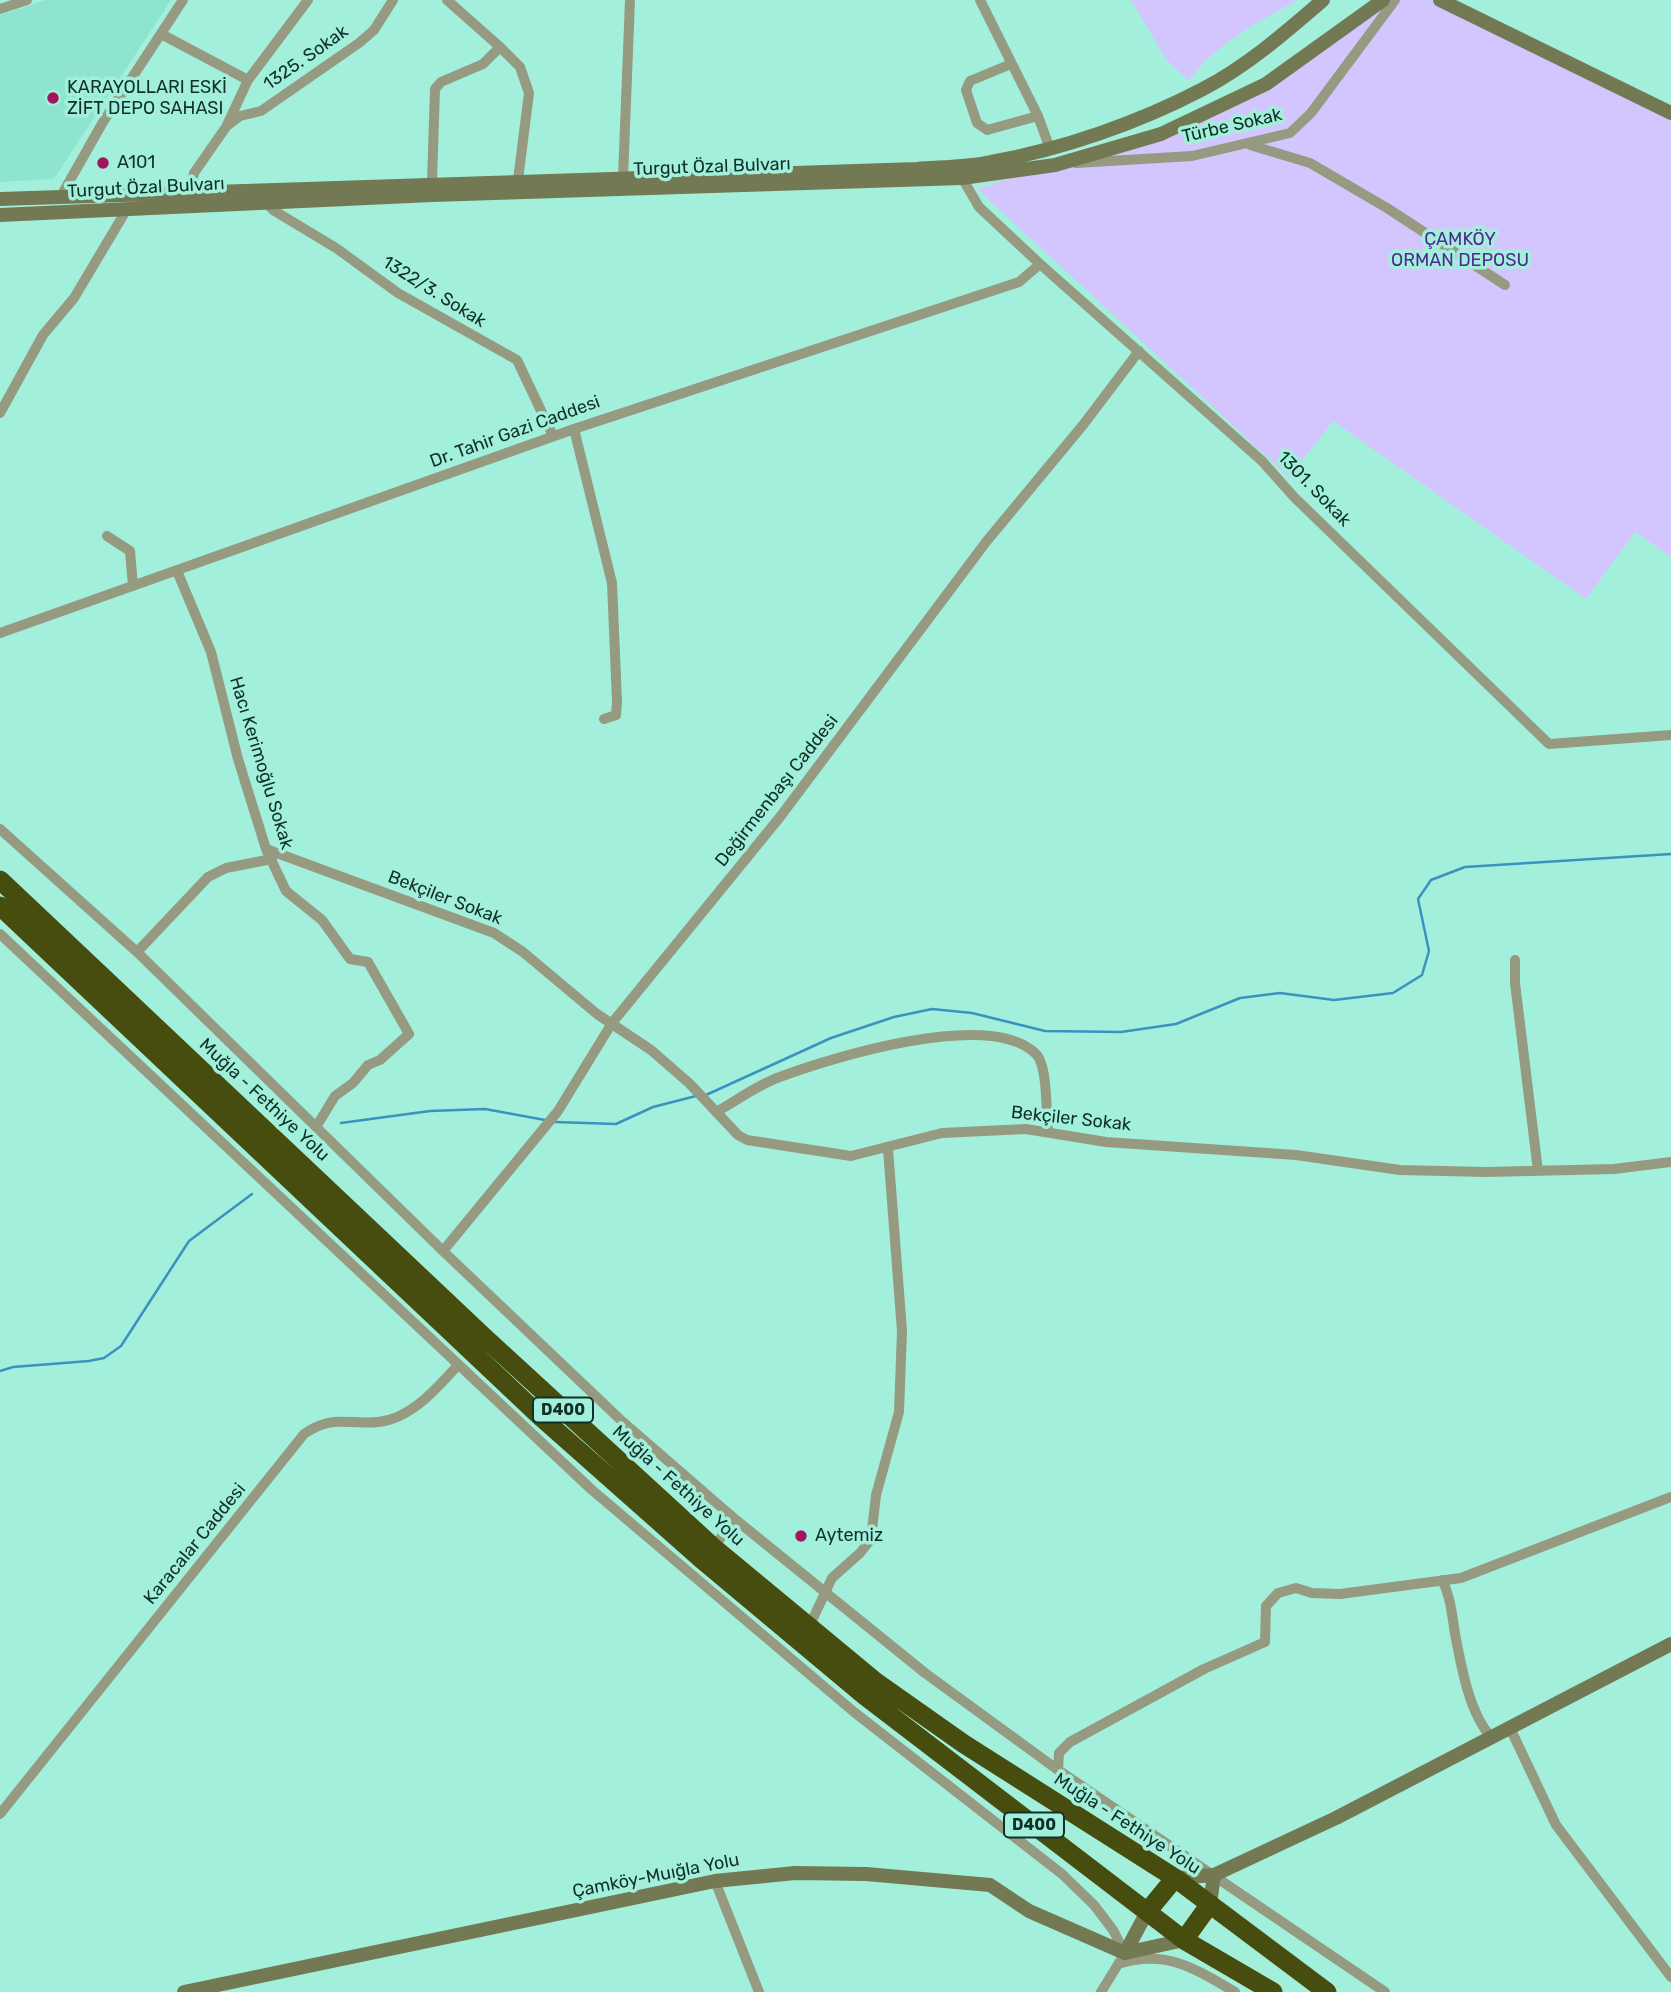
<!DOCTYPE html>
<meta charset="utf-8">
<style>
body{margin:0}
canvas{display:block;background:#a2f0db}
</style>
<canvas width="1671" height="1992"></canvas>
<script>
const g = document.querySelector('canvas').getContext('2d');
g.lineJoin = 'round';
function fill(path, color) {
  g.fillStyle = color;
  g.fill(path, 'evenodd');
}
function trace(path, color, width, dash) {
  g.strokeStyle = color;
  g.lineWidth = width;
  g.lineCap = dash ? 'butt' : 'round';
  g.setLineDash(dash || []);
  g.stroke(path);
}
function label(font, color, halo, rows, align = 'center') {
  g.font = font + ' Rubik,sans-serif';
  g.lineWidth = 7;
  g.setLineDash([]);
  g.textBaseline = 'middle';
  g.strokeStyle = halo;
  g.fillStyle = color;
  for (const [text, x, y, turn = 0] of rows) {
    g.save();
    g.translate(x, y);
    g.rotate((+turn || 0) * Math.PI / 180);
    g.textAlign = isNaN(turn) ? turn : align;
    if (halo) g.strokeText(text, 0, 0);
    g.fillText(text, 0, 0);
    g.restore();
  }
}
fill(new Path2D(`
 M 45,0 L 171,0 L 54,179 L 0,182 L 0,15 Z`), '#8ee5cf');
fill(new Path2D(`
 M 1131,0 L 1298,0 C 1261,20 1213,45 1189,81 L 1166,59 Z
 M 1380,0 L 1430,0 L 1671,120 L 1671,557 L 1635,532 L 1586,599 L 1333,421 L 1289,477 L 977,189 L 1235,106 Z`), '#d3c6fe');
trace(new Path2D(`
 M 706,1095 L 831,1038 L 894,1017 L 932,1009 L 972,1013 L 1045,1031 L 1121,1032 L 1176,1024 L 1240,998 L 1280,993 L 1334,1000 L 1393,993 L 1422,975 L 1429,951 L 1418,899 L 1431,880 L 1465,867 L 1671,854
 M 555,1122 L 616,1124 L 653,1107 L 696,1096
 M 341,1123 L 430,1111 L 485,1109 L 545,1120
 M 0,1371 L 13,1367 L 89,1361 L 104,1358 L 121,1346 L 189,1241 L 252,1194`), '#3b92c1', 2.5);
trace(new Path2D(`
 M 980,0 L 1038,116 L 1050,149
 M 0,9 L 27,0
 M 161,34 L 248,80
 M 500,47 L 520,67 L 529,93 L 518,180
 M 1011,64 L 970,81 L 966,90 L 977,123 L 987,130 L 1038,116
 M 228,125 L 240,116 L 261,111 L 359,43 L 374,30 L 393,0
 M 1250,145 L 1310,163 L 1387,208 L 1505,285
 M 1076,163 L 1192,156 L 1290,133 L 1311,113 L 1395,0
 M 623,178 L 630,0
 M 962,178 L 979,207 L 1040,264 L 1262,461 L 1294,497 L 1549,744 L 1671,735
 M 432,182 L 435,89 L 441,82 L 483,64 L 500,47 L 447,0
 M 190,192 L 194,173 L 226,127 L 248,80 L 308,0
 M 61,196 L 103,122 L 183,0
 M 265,201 L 273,210 L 336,248 L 398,293 L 517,360 L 553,436
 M 0,413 L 43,335 L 74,298 L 127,209
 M 574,429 L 612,583 L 617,702 L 616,715 L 604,719
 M 107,536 L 130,551 L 133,586
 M 177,571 L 211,652 L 238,759 L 266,849 L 286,891 L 322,920 L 350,959 L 368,962 L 409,1034 L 380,1060 L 368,1065 L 353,1083 L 335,1096 L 316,1127
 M 0,633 L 574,429 L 1019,282 L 1040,264
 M 0,829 L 137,952 L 443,1251 L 623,1422 L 736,1520 L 925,1673 L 1058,1770 L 1385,1992
 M 266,849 L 494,933 L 523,952 L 597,1014 L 651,1050 L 689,1083 L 738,1135 L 747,1140 L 851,1156 L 942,1133 L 1026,1129 L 1106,1142 L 1296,1155 L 1400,1170 L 1486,1172 L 1614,1169 L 1671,1162
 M 0,934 L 592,1490 L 854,1712 L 1062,1874 L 1094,1905 L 1113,1930 L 1125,1953 L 1101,1992
 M 137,952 L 208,877 L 226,868 L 272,859
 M 1515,960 L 1515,983 L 1538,1171
 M 716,1112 C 736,1101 756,1086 777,1078 C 830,1058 990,1008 1036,1054 C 1048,1066 1046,1114 1048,1132
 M 443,1251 L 558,1111 L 612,1023 L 780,817 L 986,542 L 1083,425 L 1139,351
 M 713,1547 L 736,1520
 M 1442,1580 C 1452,1599 1452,1619 1456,1639 C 1462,1670 1470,1714 1491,1737
 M 809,1627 L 832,1578 L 860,1553 L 871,1539 L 876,1495 L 899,1412 L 902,1331 L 888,1149
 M 1510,1728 L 1556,1825 L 1671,1977
 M 1058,1770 L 1059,1753 L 1070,1742 L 1204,1669 L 1265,1642 L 1266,1606 L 1278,1593 L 1296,1588 L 1312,1593 L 1340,1594 L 1461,1578 L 1671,1497
 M 0,1814 L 304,1434 C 333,1414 346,1425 378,1422 C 411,1419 437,1388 458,1365
 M 715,1881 L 759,1992
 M 1118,1964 C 1166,1949 1194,1968 1235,1992`), '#959a80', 10);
trace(new Path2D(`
 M 1440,0 L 1671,113
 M 0,199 L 917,169 C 941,167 967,167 991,162 C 1063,149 1138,123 1203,89 C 1247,66 1286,32 1323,0
 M 0,215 L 432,195 L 962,178 L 1055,165 L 1161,134 L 1266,84 L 1383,0
 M 1175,1878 L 1214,1875 L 1336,1818 L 1671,1644
 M 1210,1904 L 1214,1875
 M 1125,1953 L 1184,1940
 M 1125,1953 L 1147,1912
 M 184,1992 L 715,1881 L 795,1873 L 866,1874 L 990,1885 L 1029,1911 L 1125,1953`), '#727953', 14);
trace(new Path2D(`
 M 0,880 L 484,1337 L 713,1547 L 876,1682 L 964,1744 L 1175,1878 L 1327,1992
 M 0,906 L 542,1418 L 700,1558 L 865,1696 L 1184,1940 L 1273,1992
 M 1147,1912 L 1175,1878
 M 1184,1940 L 1210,1904`), '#464d0f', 19);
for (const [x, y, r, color] of [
 [53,98,7,"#a1155f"],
 [103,163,7,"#a1155f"],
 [801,1536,7,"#a1155f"]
]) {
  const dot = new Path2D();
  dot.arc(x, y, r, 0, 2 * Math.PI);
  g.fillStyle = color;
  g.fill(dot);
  trace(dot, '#a2f0db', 2.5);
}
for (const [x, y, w] of [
 [563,1410,60],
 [1034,1825,60]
]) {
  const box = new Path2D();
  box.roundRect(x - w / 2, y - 12.5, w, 25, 5);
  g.fillStyle = '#a2f0db';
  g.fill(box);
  trace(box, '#103129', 2);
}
label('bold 16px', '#103129', null, [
 ["D400",563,1410],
 ["D400",1034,1825]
]);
label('18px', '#103129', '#a2f0db', [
 ["1325. Sokak",306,58,-35],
 ["Türbe Sokak",1232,126,-13],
 ["Turgut Özal Bulvarı",712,167,-2],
 ["Turgut Özal Bulvarı",146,188,-3],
 ["1322/3. Sokak",434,292,32],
 ["Dr. Tahir Gazi Caddesi",515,432,-20],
 ["1301. Sokak",1314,489,46],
 ["Hacı Kerimoğlu Sokak",261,763,73],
 ["Değirmenbaşı Caddesi",777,791,-52],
 ["Bekçiler Sokak",445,898,21],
 ["Muğla - Fethiye Yolu",264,1100,43],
 ["Bekçiler Sokak",1071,1119,6],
 ["Muğla - Fethiye Yolu",678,1486,42],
 ["Karacalar Caddesi",195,1544,-51],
 ["Muğla - Fethiye Yolu",1127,1824,33],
 ["Çamköy-Muığla Yolu",656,1876,-11]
]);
label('18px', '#103129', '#a2f0db', [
 ["KARAYOLLARI ESKİ",67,88],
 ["ZİFT DEPO SAHASI",67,109],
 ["A101",117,163],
 ["Aytemiz",815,1536]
], 'left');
label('18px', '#522793', '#a2f0db', [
 ["ÇAMKÖY",1460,240],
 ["ORMAN DEPOSU",1460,261]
]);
</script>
